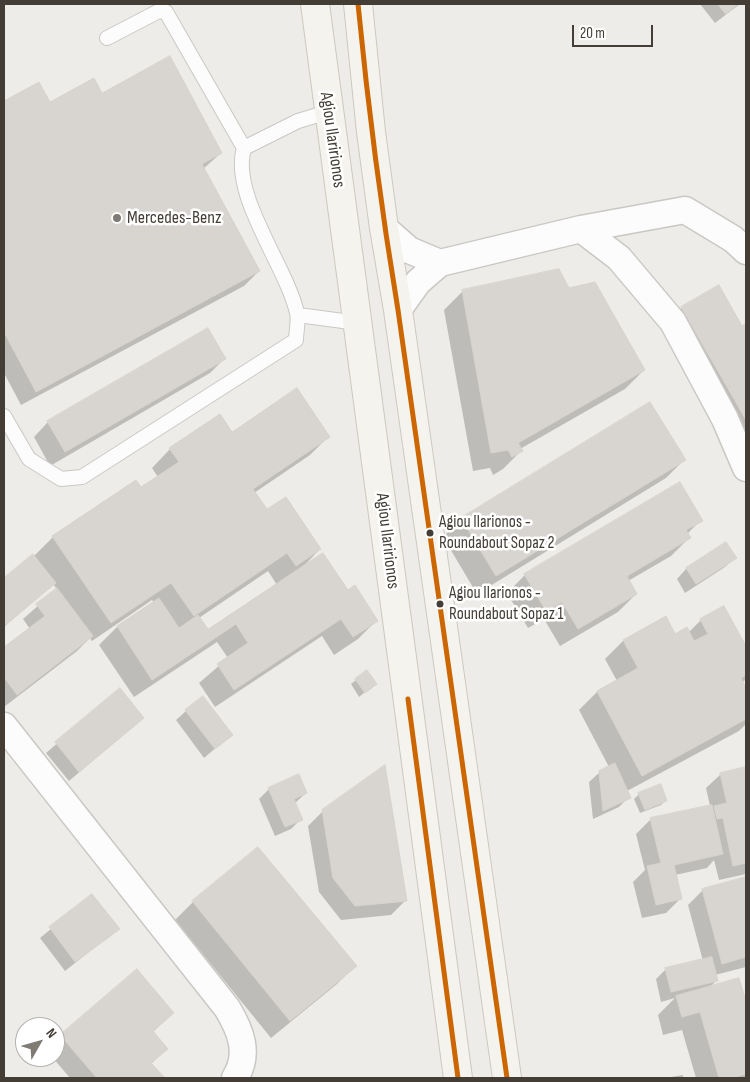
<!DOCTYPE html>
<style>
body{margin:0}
#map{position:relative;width:750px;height:1082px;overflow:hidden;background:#eeece8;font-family:"Sofia Sans Condensed",sans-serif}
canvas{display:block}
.frame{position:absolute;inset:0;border:5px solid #433d35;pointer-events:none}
.north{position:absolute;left:15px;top:1017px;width:50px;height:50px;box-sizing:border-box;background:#fff;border:1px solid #b4b1ae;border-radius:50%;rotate:52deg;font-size:14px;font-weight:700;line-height:20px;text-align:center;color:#433d35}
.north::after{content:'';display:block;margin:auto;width:18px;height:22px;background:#7f7a74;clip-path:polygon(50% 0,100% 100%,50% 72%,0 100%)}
.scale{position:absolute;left:572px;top:25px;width:81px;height:22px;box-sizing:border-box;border:2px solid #433d35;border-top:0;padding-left:6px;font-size:15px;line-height:18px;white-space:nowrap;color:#433d35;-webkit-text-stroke:4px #fff;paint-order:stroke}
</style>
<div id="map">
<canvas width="750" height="1082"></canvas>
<div class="frame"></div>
<div class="north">N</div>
<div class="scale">20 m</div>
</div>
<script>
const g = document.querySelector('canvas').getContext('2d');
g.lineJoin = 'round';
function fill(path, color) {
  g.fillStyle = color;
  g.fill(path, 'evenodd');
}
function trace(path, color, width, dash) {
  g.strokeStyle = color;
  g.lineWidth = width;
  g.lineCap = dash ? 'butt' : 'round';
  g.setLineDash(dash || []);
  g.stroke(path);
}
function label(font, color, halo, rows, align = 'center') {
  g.font = font + ' "Sofia Sans Condensed",sans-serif';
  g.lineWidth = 5;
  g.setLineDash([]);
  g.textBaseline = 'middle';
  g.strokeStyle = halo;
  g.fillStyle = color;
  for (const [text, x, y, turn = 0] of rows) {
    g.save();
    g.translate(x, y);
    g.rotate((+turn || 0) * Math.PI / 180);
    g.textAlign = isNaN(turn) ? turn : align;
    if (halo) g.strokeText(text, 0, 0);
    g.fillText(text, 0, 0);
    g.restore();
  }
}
fill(new Path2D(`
 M 700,4 L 740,4 L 715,23 Z
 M 39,84 L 49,103 L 101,94 L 221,153 L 203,169 L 259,271 L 244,286 L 21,405 L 4,373 L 4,102 Z
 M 569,289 L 644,370 L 625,389 L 520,449 L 521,451 L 503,469 L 493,475 L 490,468 L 473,471 L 444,310 L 462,292 Z
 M 682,308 L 742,327 L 746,325 L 746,469 L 664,326 Z
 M 225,358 L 210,373 L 50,466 L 34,437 L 48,422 Z
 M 232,434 L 328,437 L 310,455 L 254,493 L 267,511 L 320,549 L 302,568 L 347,592 L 376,621 L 358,639 L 334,655 L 322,636 L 215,707 L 199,683 L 228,658 L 217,642 L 134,697 L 99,645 L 118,626 L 154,603 L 152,600 L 92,641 L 90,638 L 77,651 L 4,707 L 4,649 L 30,629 L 23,619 L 57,589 L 53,584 L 4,627 L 4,580 L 33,557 L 53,537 L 136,481 L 141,489 L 158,477 L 152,468 L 170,449 ZM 268,571 L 277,585 L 207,631 L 199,618 Z
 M 684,460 L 666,478 L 477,594 L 443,537 L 462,519 Z
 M 701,520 L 687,534 L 689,538 L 671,556 L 628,581 L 636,594 L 618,612 L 560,646 L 544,619 L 528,628 L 507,593 L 525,575 Z
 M 726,544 L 735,557 L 725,567 L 685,593 L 677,579 L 686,569 Z
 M 724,608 L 746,649 L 746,679 L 742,683 L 746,691 L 746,724 L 739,731 L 627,791 L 629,797 L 619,807 L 593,819 L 589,782 L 600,772 L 609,767 L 579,710 L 597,692 L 617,681 L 605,659 L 623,641 L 665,618 L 674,635 L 688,633 L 701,620 Z
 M 366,672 L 375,684 L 359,697 L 351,684 Z
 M 119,690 L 143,718 L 69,781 L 46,753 Z
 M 186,711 L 231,735 L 204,758 L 176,720 Z
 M 746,768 L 746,874 L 719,880 L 714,860 L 707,868 L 675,875 L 680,899 L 666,913 L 642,918 L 633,882 L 645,870 L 636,834 L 651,819 L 710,806 L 706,788 L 721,774 Z
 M 269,789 L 306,793 L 294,804 L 301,819 L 291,829 L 275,836 L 259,799 Z
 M 639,794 L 666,800 L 661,805 L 640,813 L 634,799 Z
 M 323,811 L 406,900 L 391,915 L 341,920 L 319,892 L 308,826 Z
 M 746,879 L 746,967 L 715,975 L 717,980 L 710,987 L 738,979 L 746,1005 L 746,1078 L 696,1078 L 682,1030 L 663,1035 L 658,1015 L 675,998 L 661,1002 L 656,979 L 666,969 L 703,961 L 688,905 L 703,890 Z
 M 92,895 L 118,929 L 65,971 L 40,938 Z
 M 193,902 L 355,966 L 337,984 L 271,1038 L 175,920 Z
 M 136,971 L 173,1013 L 153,1032 L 166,1049 L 151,1064 L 163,1078 L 70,1078 L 52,1057 L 55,1057 L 55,1042 Z
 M 683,1075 L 683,1078 L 665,1078 Z`), '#0003');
const building = new Path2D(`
 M 718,4 L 738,4 L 726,14 Z
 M 170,56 L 222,153 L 202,164 L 260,271 L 36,392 L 4,332 L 4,101 L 39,82 L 50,102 L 94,78 L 102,93 Z
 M 559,269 L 569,288 L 595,282 L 645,370 L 518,443 L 523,451 L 512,457 L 508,450 L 491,453 L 462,290 Z
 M 719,285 L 742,326 L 746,323 L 746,420 L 681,307 Z
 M 208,328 L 226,359 L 65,452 L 47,421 Z
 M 297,388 L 330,437 L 253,489 L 267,509 L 286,497 L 321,549 L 296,566 L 287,553 L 194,616 L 171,583 L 111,623 L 52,536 L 136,480 L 141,487 L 179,462 L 169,448 L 220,414 L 232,432 Z
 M 650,402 L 686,460 L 496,576 L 461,518 Z
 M 680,482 L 703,521 L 686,530 L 691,538 L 627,576 L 637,594 L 578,629 L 562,602 L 546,611 L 524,574 Z
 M 726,542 L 737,558 L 696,584 L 686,568 Z
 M 323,553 L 348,590 L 355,585 L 378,621 L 353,637 L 341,619 L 234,690 L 217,664 L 248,643 L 236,624 L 152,680 L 117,626 L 159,598 L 179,628 L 198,615 L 208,629 Z
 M 33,554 L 56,583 L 4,626 L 4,578 Z
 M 57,588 L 93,636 L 17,695 L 4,677 L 4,647 L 45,616 L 36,604 Z
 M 724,606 L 746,646 L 746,675 L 741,678 L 746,688 L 746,719 L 642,776 L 597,691 L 638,668 L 623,640 L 666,616 L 675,634 L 687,627 L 694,641 L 708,634 L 700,619 Z
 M 367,670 L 377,684 L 365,693 L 355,679 Z
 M 120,688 L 144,718 L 79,772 L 55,742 Z
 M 203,696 L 233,735 L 215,749 L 185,710 Z
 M 615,763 L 631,798 L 603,811 L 599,771 Z
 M 385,765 L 407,901 L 355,906 L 333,878 L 322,810 Z
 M 746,767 L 746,863 L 733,866 L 723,818 L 717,819 L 714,806 L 727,803 L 720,773 Z
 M 299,774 L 307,793 L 294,799 L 303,820 L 285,827 L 268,788 Z
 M 661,784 L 667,801 L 645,810 L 638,793 Z
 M 712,805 L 723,854 L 674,865 L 682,899 L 656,905 L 647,866 L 661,863 L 650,818 Z
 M 258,847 L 357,966 L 290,1021 L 192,901 Z
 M 746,877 L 746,957 L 722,964 L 702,889 Z
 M 92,894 L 120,929 L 75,962 L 49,927 Z
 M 712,957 L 718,981 L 671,992 L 665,968 Z
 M 137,969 L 174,1013 L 153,1031 L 168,1049 L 151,1063 L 165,1078 L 97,1078 L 60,1035 Z
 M 739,978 L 746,1001 L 746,1074 L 731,1078 L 719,1078 L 700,1012 L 682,1017 L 676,996 Z`);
fill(building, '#d8d5d0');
trace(building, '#d6d3ce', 1);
const lane = new Path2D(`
 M 107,38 L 159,11 L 166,12 L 244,148
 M 298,315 L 358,323
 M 4,416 L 29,459 L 61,479 L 82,477 L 296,340 C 296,331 299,321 297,313 C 286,265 230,195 244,148 L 298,121 L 328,112`);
const street = new Path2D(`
 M 384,228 L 409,250 L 440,263
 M 581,229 L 619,258 L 673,322 L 725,419 L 746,468
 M 398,310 L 418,282 L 440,263 L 581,229 L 685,210 L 733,239 L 746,251
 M 4,726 L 227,1008 C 241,1031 250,1054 235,1078`);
const secondary = new Path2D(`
 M 315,4 L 458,1078
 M 358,4 L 371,132 L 384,228 L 398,310 L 507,1078`);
trace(lane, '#cac8c4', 16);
trace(street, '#cac8c4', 29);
trace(secondary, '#cdc8bf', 30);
trace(lane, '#fcfcfc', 14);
trace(street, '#fcfcfc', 26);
trace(secondary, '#f5f3ee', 28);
trace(new Path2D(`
 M 358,4 C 368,107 381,208 398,310 L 507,1078
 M 408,699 L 458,1078`), '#c60', 5);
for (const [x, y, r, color] of [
 [117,218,5,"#7f7a74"],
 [430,533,4.5,"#433d35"],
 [440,604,4.5,"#433d35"]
]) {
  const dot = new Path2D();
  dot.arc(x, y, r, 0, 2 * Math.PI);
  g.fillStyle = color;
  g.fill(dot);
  trace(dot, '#fff', 2);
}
label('17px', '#433d35', '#fff', [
 ["Agiou Ilarionos -",439,523],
 ["Roundabout Sopaz 2",439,544],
 ["Agiou Ilarionos -",449,594],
 ["Roundabout Sopaz 1",449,615]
], 'left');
label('18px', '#433d35', '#fff', [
 ["Agiou Ilaririonos",332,140,82],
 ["Agiou Ilaririonos",387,541,83]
]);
label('18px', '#433d35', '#fff', [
 ["Mercedes-Benz",127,218]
], 'left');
</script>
